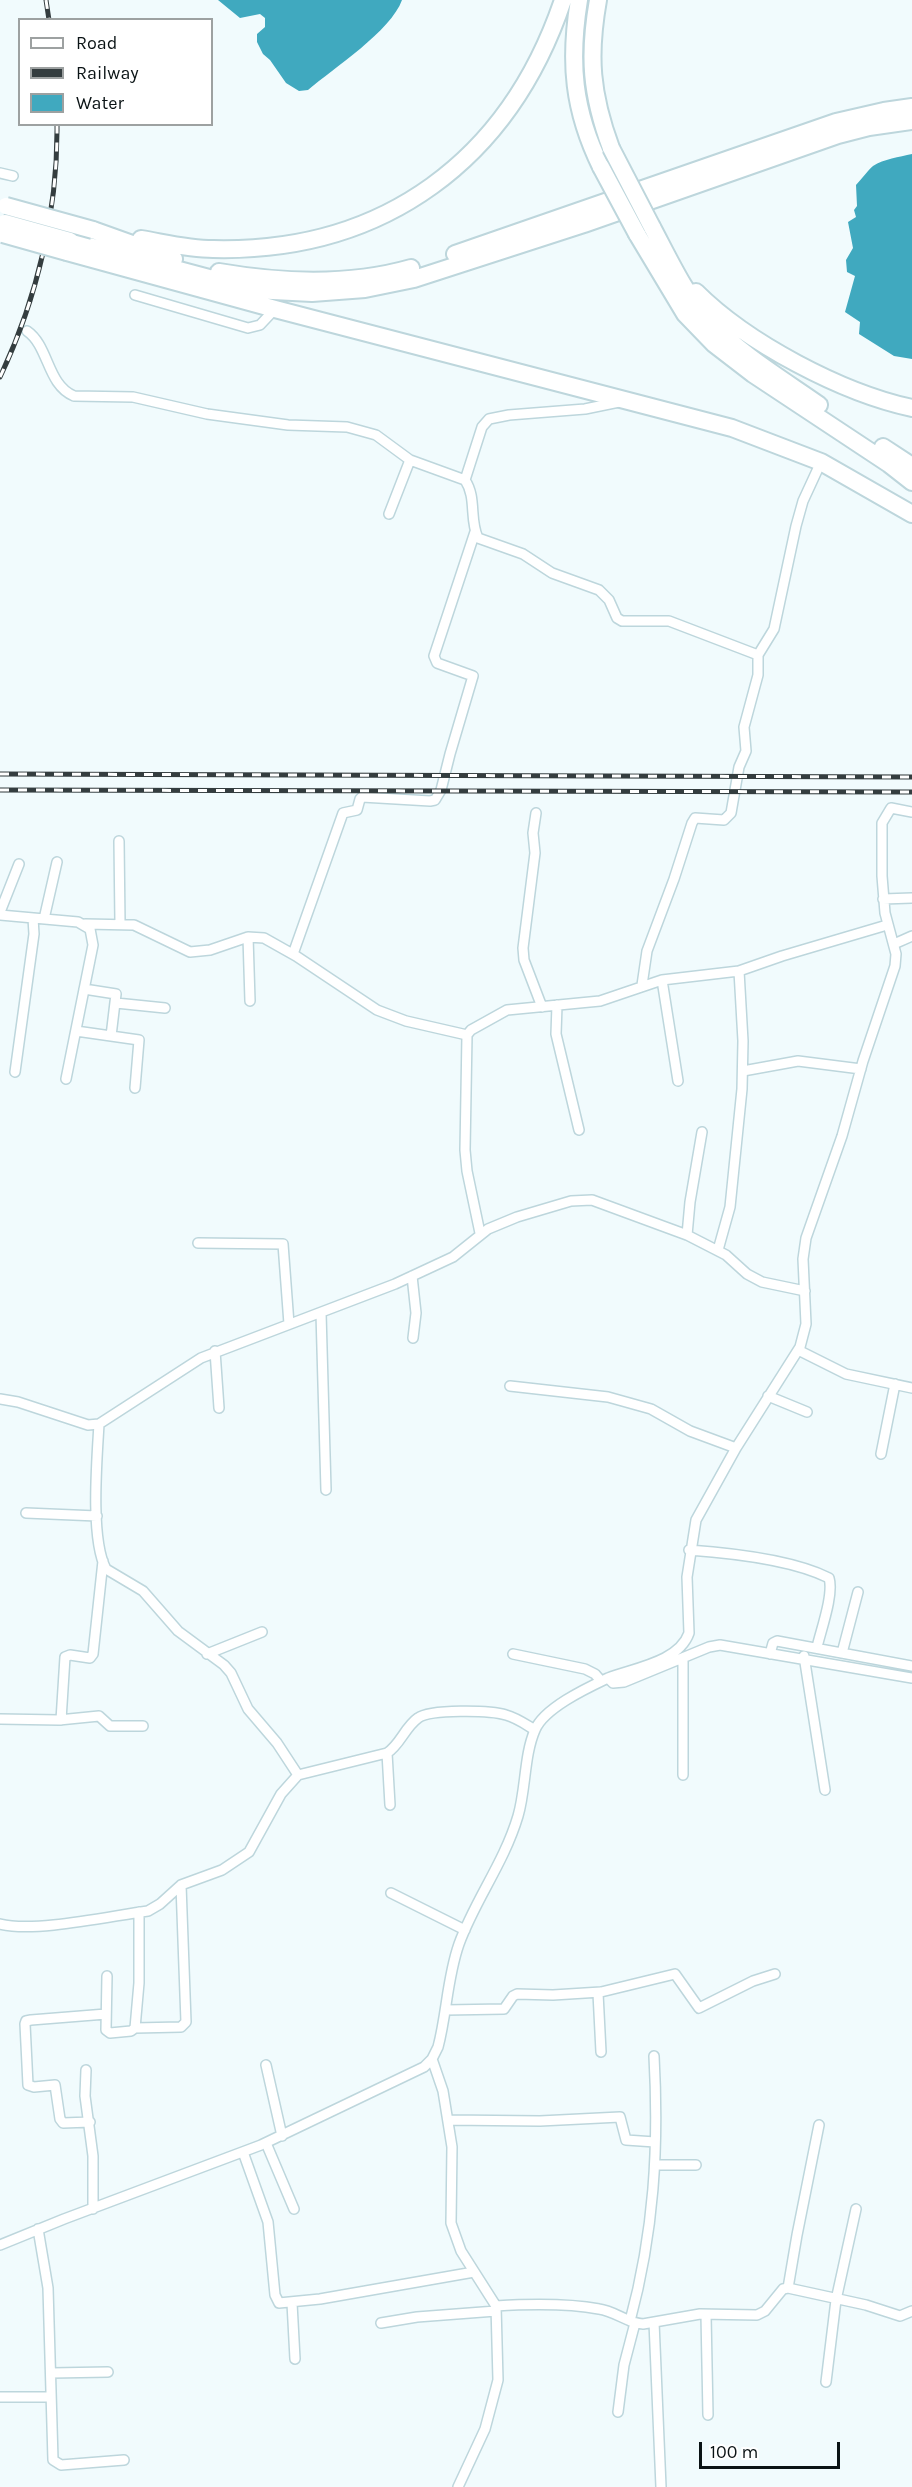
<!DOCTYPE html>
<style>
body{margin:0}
#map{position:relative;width:912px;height:2487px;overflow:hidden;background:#f1fbfd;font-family:Karla,sans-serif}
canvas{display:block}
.legend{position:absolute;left:18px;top:18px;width:195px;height:108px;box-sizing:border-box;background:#fff;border:2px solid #9da1a1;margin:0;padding:8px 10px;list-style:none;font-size:18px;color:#0a1315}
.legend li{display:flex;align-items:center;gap:12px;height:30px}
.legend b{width:30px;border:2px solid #9da1a1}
.scale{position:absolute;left:699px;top:2442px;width:141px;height:27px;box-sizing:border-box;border:3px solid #0a1315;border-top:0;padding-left:8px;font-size:18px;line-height:21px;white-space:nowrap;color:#0a1315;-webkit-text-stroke:4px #fff;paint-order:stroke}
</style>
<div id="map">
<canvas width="912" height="2487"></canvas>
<ul class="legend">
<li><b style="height:8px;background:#fff"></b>Road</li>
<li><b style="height:8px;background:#343d3f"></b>Railway</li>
<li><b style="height:16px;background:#40a9bf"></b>Water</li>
</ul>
<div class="scale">100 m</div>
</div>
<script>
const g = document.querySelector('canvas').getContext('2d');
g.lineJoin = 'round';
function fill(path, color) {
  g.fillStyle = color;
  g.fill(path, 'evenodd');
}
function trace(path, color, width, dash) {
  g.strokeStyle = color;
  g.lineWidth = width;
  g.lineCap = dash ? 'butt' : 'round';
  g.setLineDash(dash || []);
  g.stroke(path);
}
fill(new Path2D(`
 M 218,0 L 402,0 C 391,31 334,68 308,90 L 299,91 L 286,83 L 270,60 L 263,54 L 257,42 L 257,34 L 265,27 L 265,18 L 260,14 L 240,18 Z
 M 912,154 L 912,359 L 894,356 L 859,334 L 860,322 L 845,312 L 855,276 L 847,272 L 846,260 L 853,248 L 848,222 L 856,217 L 854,210 L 857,206 L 856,185 C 861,180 869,169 873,166 C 884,159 899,157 912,154 Z`), '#40a9bf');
const street = new Path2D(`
 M 0,173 L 13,176
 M 135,295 L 248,328 L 260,325 L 275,309
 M 27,331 C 49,346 47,385 74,396 L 133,397 L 207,414 L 288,425 L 347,427 L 376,435 L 410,460 L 465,480 C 477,498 469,519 478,538 L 523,554 L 552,573 L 599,590 L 609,600 L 617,618 L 622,621 L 669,621 L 758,655
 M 465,480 L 482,427 L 489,419 L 509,415 L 585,409 L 619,402
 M 389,514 L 410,460
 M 912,812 L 891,808 L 882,823 L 882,876 L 885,913 L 896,954 L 895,966 L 863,1061 L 842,1136 L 806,1238 L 803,1259 L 806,1324 L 800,1347 L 736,1448 L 696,1520 L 687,1577 L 689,1633 C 679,1662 634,1668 608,1678 L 613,1683 L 624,1682 L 709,1647 L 720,1645 L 912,1678
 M 536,813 L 533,833 L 535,853 L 523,948 L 524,960 L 542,1007
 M 119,841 L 120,923
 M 883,899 L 912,898
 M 0,912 L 19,864
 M 0,915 L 78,922 L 90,929 L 93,945 L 66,1079
 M 44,919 L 57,862
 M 85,924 L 134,925 L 190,952 L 210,950 L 248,937 L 264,938 L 296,956 L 377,1010 L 406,1021 L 467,1035
 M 248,937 L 250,1001
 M 894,944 L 912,936
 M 293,954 L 343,813 L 357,810 L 360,799 L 362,797 L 430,801 L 435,800 L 441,790 L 450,754 L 473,676 L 437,663 L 434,656 L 475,532
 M 662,980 L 678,1081
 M 642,985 L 647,951 L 674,879 L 692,823 L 695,818 L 724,820 L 731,813 L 739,767 L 746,751 L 744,727 L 758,675 L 758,655 L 774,629 L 796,526 L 803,501 L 821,462
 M 84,989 L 116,994 L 111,1036
 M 116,1003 L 165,1008
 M 557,1005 L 556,1034 L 579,1130
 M 76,1031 L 139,1040 L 135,1088
 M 743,1071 L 798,1061 L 861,1069
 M 15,1072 L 34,934 L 33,918
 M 480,1233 L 467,1171 L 465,1150 L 467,1035 L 471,1030 L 507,1010 L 600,1001 L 662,980 L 739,971 L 782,956 L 887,925
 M 687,1235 L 690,1202 L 702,1132
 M 198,1243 L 283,1244 L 289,1324
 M 718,1250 L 730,1207 L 742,1089 L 743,1041 L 739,971
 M 412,1276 L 416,1313 L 413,1338
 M 321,1313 L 326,1490
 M 798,1350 L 846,1374 L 912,1388
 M 215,1351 L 219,1408
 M 510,1386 L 608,1397 L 651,1409 L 690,1431 L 736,1448
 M 768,1396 L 807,1412
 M 0,1399 L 18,1402 L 88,1425 L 99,1424 L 201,1358 L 395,1284 L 453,1257 L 488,1229 L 517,1217 L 571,1201 L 592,1200 L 687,1235 L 726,1255 L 747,1274 L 762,1282 L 805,1291
 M 99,1424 C 97,1459 90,1539 106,1569 L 143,1591 L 178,1631 L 224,1665 L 231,1673 L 248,1709 L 277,1743 L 298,1775
 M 881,1454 L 895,1384
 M 26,1513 L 97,1516
 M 689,1550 C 731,1553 791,1559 829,1578 C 834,1594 821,1630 817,1647
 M 842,1653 L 858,1592
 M 207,1654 L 262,1632
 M 513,1654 L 585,1669 L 595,1674 L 601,1681
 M 770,1654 L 773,1643 L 777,1641 L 912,1666
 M 804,1656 L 825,1790
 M 683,1658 L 683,1775
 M 0,1719 L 59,1720 L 99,1716 L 110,1726 L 143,1726
 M 61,1720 L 65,1657 L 70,1655 L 90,1658 L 93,1654 L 103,1561
 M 387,1753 L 390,1805
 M 391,1893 L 465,1930
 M 0,1924 C 35,1933 110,1916 148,1911 L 160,1904 L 181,1885 L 222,1870 L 249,1852 L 281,1794 L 298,1775 L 387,1753 C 400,1745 405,1727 418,1718 C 430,1709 490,1710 506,1715 C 517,1718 525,1724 535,1730
 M 107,1976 L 106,2030 L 110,2033 L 131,2031 L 135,2028 L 139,1983 L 139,1912
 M 598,1993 L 601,2052
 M 446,2010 L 504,2009 L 513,1996 L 517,1994 L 553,1995 L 601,1992 L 675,1974 L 699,2008 L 753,1981 L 775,1974
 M 135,2028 L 181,2027 L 186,2022 L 181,1885
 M 432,2059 L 443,2091 L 452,2147 L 451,2223 L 461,2251 L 496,2306 C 529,2304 566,2303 599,2309 C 615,2311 627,2323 643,2324 L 700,2314 L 757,2315 L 765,2311 L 783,2289 L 788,2288 L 866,2305 L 900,2316 L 912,2311
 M 266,2065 L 282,2136
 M 86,2070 L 85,2096 L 93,2156 L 93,2209
 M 448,2120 L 540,2121 L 620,2117 L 626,2140 L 655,2142
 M 90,2122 L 63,2123 L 60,2119 L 55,2085 L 34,2087 L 28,2085 L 25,2024 L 26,2021 L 31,2020 L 106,2014
 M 266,2143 L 294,2209
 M 243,2152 L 268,2222 L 275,2295 L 279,2303 L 320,2299 L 474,2272
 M 655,2165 L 696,2165
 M 38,2229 L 48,2288 L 53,2460 L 61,2465 L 124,2460
 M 0,2245 L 64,2219 L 261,2145 L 424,2067 L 432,2059 L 438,2047 C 447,2013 447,1978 459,1944 C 475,1900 504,1863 518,1816 C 526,1789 524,1755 535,1730 C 544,1708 587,1688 608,1678
 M 788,2288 L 797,2235 L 819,2125
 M 292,2303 L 295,2359
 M 706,2315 L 708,2415
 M 630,2321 C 654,2232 659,2148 654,2056
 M 654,2322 L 661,2487
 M 381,2323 L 417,2317 L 496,2311
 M 52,2373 L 108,2372
 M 826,2382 L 836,2300 L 856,2209
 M 0,2397 L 51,2397
 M 618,2412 L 624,2365 L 635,2323
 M 458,2487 L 485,2429 L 498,2380 L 496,2306`);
const highway = new Path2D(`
 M 579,0 C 569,62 573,110 601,167
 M 598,0 C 588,56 591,94 611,148
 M 652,227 C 668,257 686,296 709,321 C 740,354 782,379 819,405
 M 93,230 L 174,259
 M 637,234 L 685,314 L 714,344 L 753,374 L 889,464 L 912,482
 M 141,239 C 165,243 189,249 213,249 C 384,253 509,160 563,0
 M 70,241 L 254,290 L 312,293 L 365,289 L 414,279 L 584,224 L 838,135 L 869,127 L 912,121
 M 67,252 L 275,309 L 732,428 L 821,462 L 912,514
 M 455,254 L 836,122 L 884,111 L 912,107
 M 219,272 C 283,283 348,286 411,268
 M 696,292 C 747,343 842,393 912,408
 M 883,447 L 912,466`);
trace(street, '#bdd6dc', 12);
trace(highway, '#bdd6dc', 20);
trace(street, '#fff', 9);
trace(highway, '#fff', 16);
const rail = new Path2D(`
 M 46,0 L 49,20
 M 0,377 C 37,299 58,211 57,124
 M 0,774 L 912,777
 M 0,790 L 912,792`);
trace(rail, '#343d3f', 5);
trace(rail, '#fff', 3, [9]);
const highwayBridge = new Path2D(`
 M 611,148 L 652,227
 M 601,167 L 637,234
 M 6,206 L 93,230
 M 5,223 L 70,241
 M 3,234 L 67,252`);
trace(highwayBridge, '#bdd6dc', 20, []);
trace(highwayBridge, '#fff', 16);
</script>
